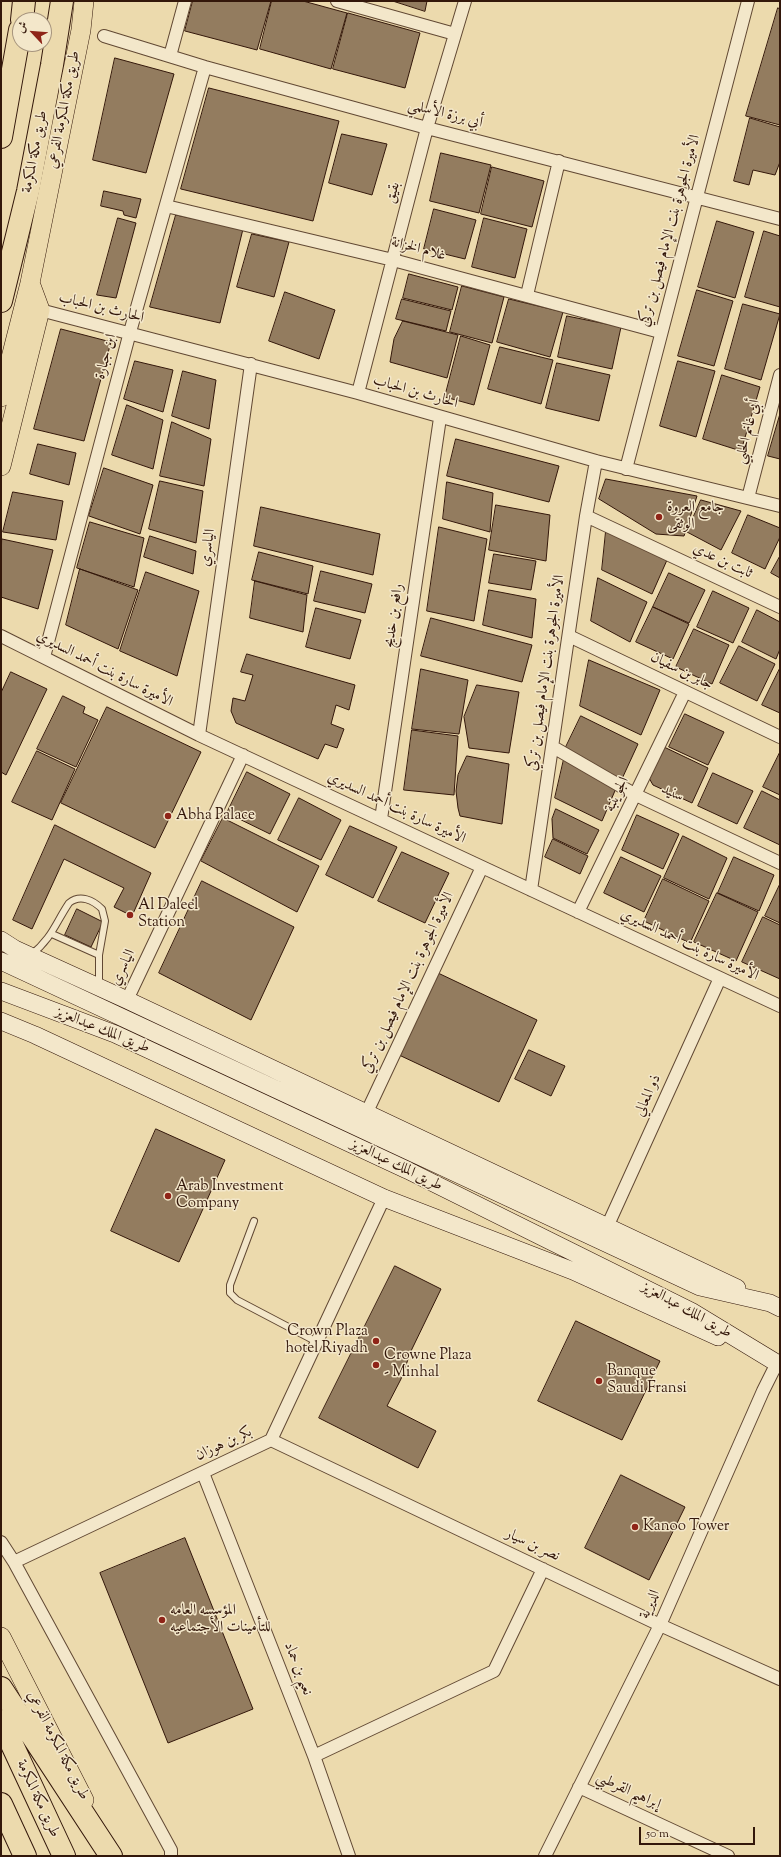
<!DOCTYPE html>
<meta charset="utf-8">
<style>
body{margin:0}
#map{position:relative;width:781px;height:1857px;overflow:hidden;background:#ecdaad;font-family:"Sorts Mill Goudy",Amiri,serif}
canvas{display:block}
.frame{position:absolute;inset:0;border:2px solid #33170a;pointer-events:none}
.north{position:absolute;left:12px;top:12px;width:40px;height:40px;box-sizing:border-box;background:#f3e7ca;border:1px solid #a6947d;border-radius:50%;rotate:296deg;font-size:11px;font-weight:700;line-height:16px;text-align:center;color:#33170a}
.north::after{content:'';display:block;margin:auto;width:14px;height:18px;background:#8f2418;clip-path:polygon(50% 0,100% 100%,50% 72%,0 100%)}
.scale{position:absolute;left:639px;top:1827px;width:116px;height:18px;box-sizing:border-box;border:2px solid #33170a;border-top:0;padding-left:5px;font-size:12px;line-height:14px;white-space:nowrap;color:#33170a;-webkit-text-stroke:3px #f3e7ca;paint-order:stroke}
</style>
<div id="map">
<canvas width="781" height="1857"></canvas>
<div class="frame"></div>
<div class="north">ش</div>
<div class="scale">50 m</div>
</div>
<script>
const g = document.querySelector('canvas').getContext('2d');
g.lineJoin = 'round';
function fill(path, color) {
  g.fillStyle = color;
  g.fill(path, 'evenodd');
}
function trace(path, color, width, dash) {
  g.strokeStyle = color;
  g.lineWidth = width;
  g.lineCap = dash ? 'butt' : 'round';
  g.setLineDash(dash || []);
  g.stroke(path);
}
function label(font, color, halo, rows, align = 'center') {
  g.font = font + ' "Sorts Mill Goudy",Amiri,serif';
  g.lineWidth = 3;
  g.setLineDash([]);
  g.textBaseline = 'middle';
  g.strokeStyle = halo;
  g.fillStyle = color;
  for (const [text, x, y, turn = 0] of rows) {
    g.save();
    g.translate(x, y);
    g.rotate((+turn || 0) * Math.PI / 180);
    g.textAlign = isNaN(turn) ? turn : align;
    if (halo) g.strokeText(text, 0, 0);
    g.fillText(text, 0, 0);
    g.restore();
  }
}
const building = new Path2D(`
 M 193,1 L 271,1 L 257,50 L 185,31 Z
 M 272,1 L 303,1 L 347,13 L 331,69 L 260,49 Z
 M 393,1 L 427,1 L 425,11 Z
 M 778,8 L 780,9 L 780,125 L 746,116 Z
 M 348,13 L 420,33 L 405,88 L 333,69 Z
 M 115,58 L 174,74 L 146,173 L 93,160 Z
 M 209,88 L 339,121 L 313,221 L 181,189 Z
 M 750,118 L 780,127 L 780,162 L 775,175 L 753,170 L 749,185 L 734,181 Z
 M 342,134 L 387,144 L 372,195 L 329,183 Z
 M 441,153 L 491,165 L 479,213 L 430,201 Z
 M 492,167 L 544,181 L 532,227 L 481,214 Z
 M 104,191 L 141,199 L 136,218 L 124,215 L 123,211 L 101,206 Z
 M 434,209 L 476,220 L 465,259 L 424,249 Z
 M 176,215 L 243,229 L 220,323 L 150,307 Z
 M 118,218 L 136,223 L 116,298 L 97,295 Z
 M 484,218 L 527,229 L 515,278 L 472,267 Z
 M 717,221 L 754,232 L 735,298 L 698,287 Z
 M 764,231 L 780,236 L 780,307 L 745,297 Z
 M 252,234 L 289,242 L 274,297 L 237,287 Z
 M 409,274 L 458,287 L 452,310 L 403,298 Z
 M 462,286 L 504,297 L 492,343 L 450,332 Z
 M 697,290 L 733,301 L 714,366 L 678,356 Z
 M 285,292 L 335,310 L 319,359 L 269,341 Z
 M 402,299 L 451,311 L 446,331 L 396,319 Z
 M 509,299 L 563,312 L 550,357 L 497,342 Z
 M 743,304 L 780,314 L 761,380 L 725,369 Z
 M 567,316 L 621,327 L 612,369 L 558,357 Z
 M 403,321 L 458,335 L 447,378 L 390,362 L 394,339 Z
 M 61,329 L 111,342 L 84,441 L 34,429 Z
 M 461,336 L 490,345 L 474,405 L 445,397 Z
 M 500,347 L 553,360 L 541,404 L 488,389 Z
 M 135,361 L 173,370 L 163,412 L 124,399 Z
 M 678,361 L 715,371 L 696,437 L 660,426 Z
 M 557,363 L 610,375 L 599,421 L 546,408 Z
 M 183,371 L 216,380 L 209,429 L 172,416 Z
 M 722,375 L 760,387 L 741,451 L 703,439 Z
 M 127,405 L 163,420 L 153,469 L 112,455 Z
 M 780,414 L 780,459 L 768,456 Z
 M 172,422 L 211,439 L 204,486 L 160,476 Z
 M 456,439 L 559,466 L 549,502 L 447,476 Z
 M 38,444 L 76,453 L 69,485 L 30,474 Z
 M 104,468 L 153,485 L 140,534 L 89,516 Z
 M 606,479 L 697,496 L 684,536 L 656,534 L 599,499 Z
 M 160,481 L 203,491 L 196,543 L 149,529 Z
 M 447,482 L 493,493 L 490,532 L 443,519 Z
 M 13,492 L 63,501 L 56,540 L 3,532 Z
 M 701,500 L 741,511 L 721,550 L 687,532 Z
 M 496,505 L 550,515 L 546,561 L 489,550 Z
 M 261,507 L 380,534 L 373,575 L 254,546 Z
 M 748,515 L 780,528 L 780,537 L 765,569 L 732,553 Z
 M 90,522 L 144,538 L 134,587 L 77,568 Z
 M 439,527 L 487,539 L 474,621 L 427,611 Z
 M 606,531 L 667,560 L 652,594 L 602,570 Z
 M 150,536 L 196,551 L 193,574 L 144,557 Z
 M 2,539 L 53,550 L 38,609 L 1,597 Z
 M 259,552 L 313,566 L 308,594 L 252,580 Z
 M 494,554 L 536,561 L 531,590 L 489,583 Z
 M 780,556 L 780,578 L 771,573 Z
 M 80,569 L 138,590 L 118,649 L 66,625 Z
 M 321,571 L 372,584 L 365,613 L 314,601 Z
 M 146,572 L 199,591 L 177,676 L 120,651 Z
 M 669,573 L 705,590 L 689,623 L 653,607 Z
 M 598,578 L 647,602 L 630,642 L 591,621 Z
 M 255,581 L 307,595 L 303,632 L 250,618 Z
 M 489,590 L 536,599 L 532,638 L 483,625 Z
 M 713,591 L 749,608 L 733,643 L 697,627 Z
 M 653,607 L 689,624 L 673,659 L 636,642 Z
 M 316,608 L 361,620 L 350,659 L 306,647 Z
 M 757,610 L 780,622 L 780,649 L 776,659 L 742,642 Z
 M 431,618 L 532,645 L 522,682 L 421,656 Z
 M 694,629 L 729,645 L 712,684 L 676,667 Z
 M 739,646 L 775,664 L 757,701 L 720,683 Z
 M 247,654 L 355,685 L 349,710 L 336,705 L 331,724 L 344,729 L 337,748 L 325,744 L 318,759 L 236,723 L 231,711 L 233,698 L 245,701 L 253,675 L 241,672 Z
 M 589,660 L 660,690 L 641,735 L 580,706 Z
 M 780,668 L 780,713 L 762,705 Z
 M 421,669 L 468,680 L 459,734 L 412,729 Z
 M 11,672 L 47,689 L 6,775 L 1,772 L 1,693 Z
 M 477,685 L 519,692 L 509,753 L 469,748 L 464,717 Z
 M 63,696 L 85,707 L 83,713 L 98,720 L 76,767 L 37,749 Z
 M 107,707 L 201,752 L 155,848 L 61,803 Z
 M 685,714 L 724,732 L 708,765 L 669,747 Z
 M 581,716 L 638,744 L 621,781 L 565,749 Z
 M 412,730 L 458,736 L 454,795 L 404,790 Z
 M 664,747 L 708,768 L 692,803 L 653,785 L 649,778 Z
 M 37,751 L 75,769 L 52,820 L 12,802 Z
 M 780,752 L 780,795 L 763,787 Z
 M 467,756 L 509,764 L 502,824 L 460,816 L 458,808 L 456,791 L 458,775 Z
 M 564,759 L 617,786 L 602,821 L 555,798 Z
 M 247,772 L 290,794 L 270,834 L 227,813 Z
 M 713,773 L 753,791 L 737,824 L 698,806 Z
 M 762,791 L 780,800 L 780,845 L 744,828 Z
 M 299,798 L 341,820 L 321,860 L 278,840 Z
 M 556,809 L 599,830 L 587,854 L 553,838 L 552,819 Z
 M 637,815 L 679,834 L 663,869 L 622,850 Z
 M 223,818 L 319,866 L 297,912 L 201,861 Z
 M 55,825 L 151,873 L 132,916 L 114,907 L 124,888 L 64,859 L 32,929 L 13,920 Z
 M 350,826 L 397,847 L 373,898 L 326,875 Z
 M 683,836 L 727,858 L 709,899 L 664,878 Z
 M 553,839 L 588,856 L 580,874 L 545,857 Z
 M 402,852 L 449,873 L 425,923 L 378,901 Z
 M 621,857 L 661,876 L 644,912 L 604,893 Z
 M 734,857 L 774,875 L 759,911 L 718,893 Z
 M 663,879 L 709,901 L 690,943 L 644,921 Z
 M 202,881 L 294,927 L 251,1020 L 159,973 Z
 M 780,884 L 780,923 L 765,916 Z
 M 717,893 L 758,912 L 736,961 L 694,942 Z
 M 77,909 L 103,922 L 91,947 L 65,935 Z
 M 763,917 L 780,925 L 780,979 L 742,962 Z
 M 438,973 L 537,1020 L 499,1102 L 399,1055 Z
 M 529,1050 L 565,1066 L 551,1096 L 515,1079 Z
 M 156,1129 L 225,1160 L 179,1262 L 111,1231 Z
 M 395,1266 L 441,1289 L 411,1351 L 401,1379 L 387,1406 L 436,1431 L 418,1468 L 319,1418 Z
 M 576,1321 L 660,1361 L 622,1440 L 538,1401 Z
 M 621,1475 L 685,1507 L 649,1580 L 585,1548 Z
 M 185,1538 L 253,1709 L 168,1743 L 100,1573 Z`);
fill(building, '#937c5f');
trace(building, '#33170a', 1);
const service = new Path2D(`
 M 52,934 L 99,955
 M 31,955 C 52,938 55,924 69,903 C 80,894 93,900 102,909 L 105,921 L 99,955 L 99,985
 M 254,1221 L 230,1285 L 230,1293 L 237,1300 L 317,1342`);
const minor = new Path2D(`
 M 337,1 L 455,34
 M 104,36 L 205,67 L 427,128 L 780,219
 M 170,56 L 185,1
 M 166,206 L 393,260 L 660,332
 M 527,295 L 559,161
 M 40,310 L 358,393 L 596,461 L 780,506
 M 358,393 L 427,128 L 465,1
 M 626,469 L 748,1
 M 748,498 L 780,375
 M 586,516 L 780,607
 M 1,636 L 199,735 L 780,1006
 M 569,636 L 780,737
 M 44,657 L 130,332 L 205,67
 M 199,735 L 251,364
 M 553,747 L 636,795 L 780,863
 M 381,819 L 440,418
 M 531,890 L 586,516 L 596,461
 M 578,912 L 685,692
 M 127,1000 L 243,755
 M 366,1114 L 482,867
 M 607,1227 L 720,978
 M 271,1440 L 660,1625 L 780,1679
 M 203,1473 L 314,1756 L 349,1856
 M 1,1542 L 14,1562 L 171,1850 L 171,1856
 M 14,1562 L 271,1440 L 384,1198
 M 314,1756 L 494,1671 L 543,1569
 M 579,1787 L 728,1856
 M 545,1856 L 660,1625 L 763,1391 L 777,1363`);
const secondary = new Path2D(`
 M 1,940 L 15,949 L 127,1000 L 737,1288
 M 1,961 L 700,1287 L 770,1303 L 780,1308
 M 1,991 L 115,1034 L 407,1170 L 691,1311 L 780,1365
 M 1,1021 L 35,1035 L 384,1198 L 573,1271 L 718,1337`);
const primary = new Path2D(`
 M 1,397 L 30,283 L 81,30 L 84,1
 M 1,466 L 40,310 L 30,283
 M 1,1637 L 84,1800`);
const motorway = new Path2D(`
 M 22,20 L 24,1
 M 1,137 L 20,30
 M 1,301 L 28,191 L 52,65 L 62,1
 M 1,1688 L 111,1856
 M 1,1721 L 64,1856
 M 1,1804 L 25,1856`);
trace(service, '#614833', 8);
trace(minor, '#614833', 14);
trace(secondary, '#33170a', 18);
trace(primary, '#33170a', 20);
trace(motorway, '#33170a', 24);
trace(service, '#f3e7ca', 6);
trace(minor, '#f3e7ca', 12);
trace(secondary, '#f3e7ca', 17);
trace(primary, '#ecdaad', 19);
trace(motorway, '#ecdaad', 22);
for (const [x, y, r, color] of [
 [659,517,4,"#8f2418"],
 [168,816,4,"#8f2418"],
 [130,915,4,"#8f2418"],
 [168,1196,4,"#8f2418"],
 [376,1341,4,"#8f2418"],
 [376,1365,4,"#8f2418"],
 [599,1381,4,"#8f2418"],
 [635,1527,4,"#8f2418"],
 [162,1620,4,"#8f2418"]
]) {
  const dot = new Path2D();
  dot.arc(x, y, r, 0, 2 * Math.PI);
  g.fillStyle = color;
  g.fill(dot);
  trace(dot, '#f3e7ca', 1.5);
}
label('15px', '#33170a', '#f3e7ca', [
 ["طريق مكة المكرمة الفرعي",65,110,-79],
 ["أبي برزة الأسلمي",445,115,14],
 ["طريق مكة المكرمة",36,152,-79],
 ["بقيق",394,193,-76],
 ["الأميرة الجوهرة بنت الإمام فيصل بن تركي",671,231,-75],
 ["غلام الخزانة",418,250,15],
 ["الحارث بن الحباب",101,309,14],
 ["ابن جبارة",107,357,-75],
 ["الحارث بن الحباب",415,393,16],
 ["أبي غانم الحلبي",749,432,-76],
 ["الياسري",209,548,-82],
 ["ثابت بن عدي",722,562,25],
 ["رافع بن خديج",395,616,-82],
 ["الأميرة سارة بنت أحمد السديري",104,670,27],
 ["جابر بن سفيان",681,672,26],
 ["الأميرة الجوهرة بنت الإمام فيصل بن تركي",547,673,-82],
 ["سنيد",672,794,25],
 ["الجوينبة",618,795,-64],
 ["الأميرة سارة بنت أحمد السديري",396,809,25],
 ["الأميرة سارة بنت أحمد السديري",689,946,25],
 ["الياسري",124,968,-64],
 ["الأميرة الجوهرة بنت الإمام فيصل بن تركي",409,983,-65],
 ["طريق الملك عبدالعزيز",102,1031,22],
 ["ذو المعالي",649,1096,-66],
 ["طريق الملك عبدالعزيز",396,1166,26],
 ["طريق الملك عبدالعزيز",686,1311,29],
 ["بكر بن هوزان",224,1445,-25],
 ["نصر بن سيار",532,1546,25],
 ["الديرية",651,1605,-66],
 ["نعيم بن حماد",297,1669,69],
 ["طريق مكة المكرمة الفرعي",57,1746,63],
 ["إبراهيم القرطبي",628,1792,25],
 ["طريق مكة المكرمة",37,1799,65]
]);
label('15px', '#33170a', '#f3e7ca', [
 ["جامع العروة",667,508],
 ["الوثقى",667,525],
 ["Abha Palace",176,816],
 ["Al Daleel",138,906],
 ["Station",138,923],
 ["Arab Investment",176,1187],
 ["Company",176,1204],
 ["Crown Plaza",368,1332,"right"],
 ["hotel Riyadh",368,1349,"right"],
 ["Crowne Plaza",384,1356],
 ["- Minhal",384,1373],
 ["Banque",607,1372],
 ["Saudi Fransi",607,1389],
 ["Kanoo Tower",643,1527],
 ["المؤسسه العامه",170,1611],
 ["للتأمينات الأجتماعيه",170,1628]
], 'left');
</script>
